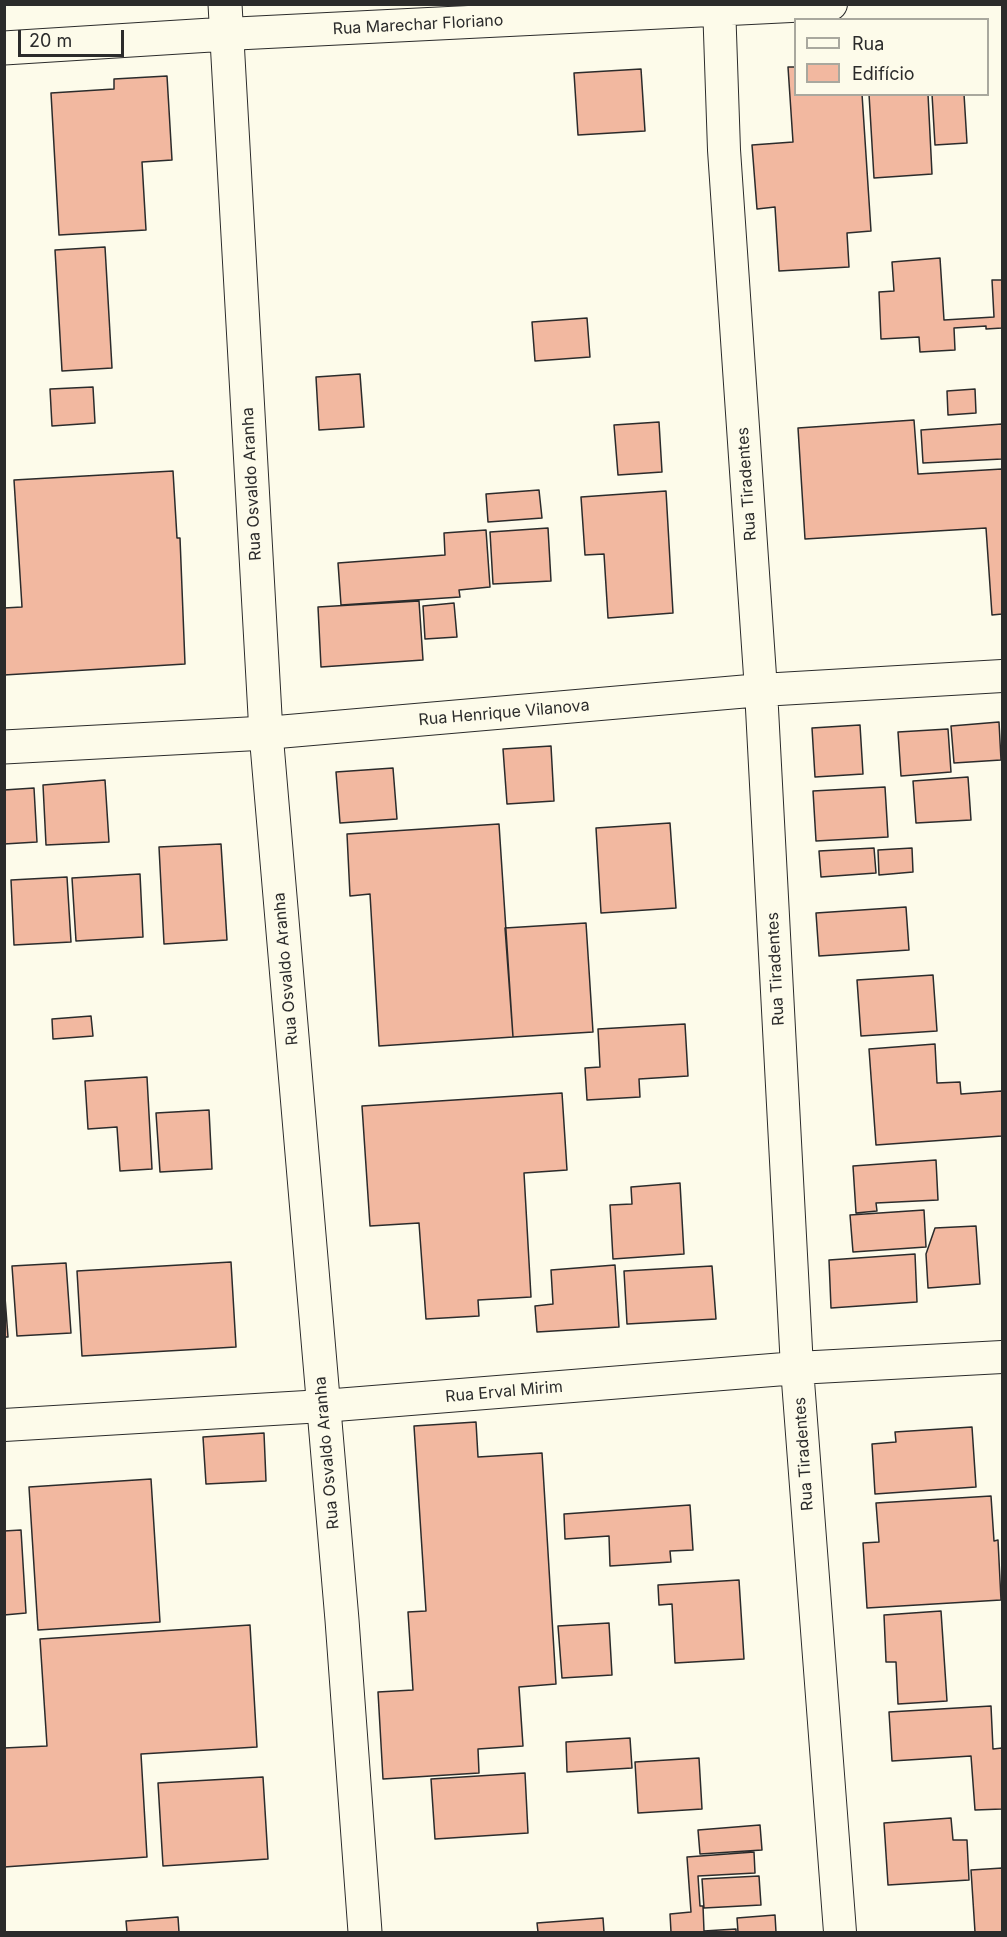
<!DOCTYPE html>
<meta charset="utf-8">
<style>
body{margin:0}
#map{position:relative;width:1007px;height:1937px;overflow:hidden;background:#fdfbea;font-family:Inter,sans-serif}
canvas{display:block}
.frame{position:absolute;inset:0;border:6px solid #2b2b2b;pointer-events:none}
.legend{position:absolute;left:794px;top:18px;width:195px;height:78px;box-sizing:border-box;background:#fdfbea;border:2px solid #a9a89e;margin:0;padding:8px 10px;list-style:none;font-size:18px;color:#2b2b2b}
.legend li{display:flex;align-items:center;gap:12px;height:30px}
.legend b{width:30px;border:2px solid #a9a89e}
.scale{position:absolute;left:18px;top:30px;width:106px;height:27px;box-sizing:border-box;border:3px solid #2b2b2b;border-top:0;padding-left:8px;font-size:18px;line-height:21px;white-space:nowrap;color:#2b2b2b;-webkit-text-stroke:4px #fdfbea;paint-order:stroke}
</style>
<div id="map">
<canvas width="1007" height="1937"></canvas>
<div class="frame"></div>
<ul class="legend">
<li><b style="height:8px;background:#fdfbea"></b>Rua</li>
<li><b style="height:16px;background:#f2b8a0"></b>Edifício</li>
</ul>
<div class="scale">20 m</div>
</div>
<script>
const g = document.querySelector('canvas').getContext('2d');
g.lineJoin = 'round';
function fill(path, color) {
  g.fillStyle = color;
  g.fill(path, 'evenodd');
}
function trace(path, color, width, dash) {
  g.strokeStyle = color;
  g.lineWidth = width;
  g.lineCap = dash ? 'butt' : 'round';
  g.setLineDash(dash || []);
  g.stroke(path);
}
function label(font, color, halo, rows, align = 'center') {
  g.font = font + ' Inter,sans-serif';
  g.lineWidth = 4.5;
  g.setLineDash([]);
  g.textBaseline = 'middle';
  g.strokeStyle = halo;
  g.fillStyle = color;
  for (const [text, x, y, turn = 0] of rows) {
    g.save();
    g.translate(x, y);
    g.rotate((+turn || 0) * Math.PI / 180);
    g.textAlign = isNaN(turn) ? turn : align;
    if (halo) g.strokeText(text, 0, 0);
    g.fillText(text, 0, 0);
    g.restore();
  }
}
const building = new Path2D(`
 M 788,67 L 796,67 L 796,94 L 862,94 L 871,231 L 847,233 L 849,267 L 779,271 L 775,207 L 757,209 L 752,145 L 793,142 Z
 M 641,69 L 645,131 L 578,135 L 574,73 Z
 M 167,76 L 172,160 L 142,162 L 146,230 L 59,235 L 51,93 L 114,89 L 114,79 Z
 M 869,94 L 928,94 L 932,174 L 874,178 Z
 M 932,94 L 964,94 L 967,143 L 935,145 Z
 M 105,247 L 112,368 L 62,371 L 55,250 Z
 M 940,258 L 944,320 L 994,317 L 992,280 L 1002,280 L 1002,328 L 986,329 L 986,326 L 954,328 L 955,350 L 920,352 L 919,337 L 881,339 L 879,292 L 894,291 L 892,262 Z
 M 587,318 L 590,357 L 535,361 L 532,322 Z
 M 360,374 L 364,427 L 319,430 L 316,377 Z
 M 93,387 L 95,423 L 52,426 L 50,389 Z
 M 975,389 L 976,413 L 948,415 L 947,391 Z
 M 914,420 L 918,474 L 1002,469 L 1002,614 L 992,615 L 986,528 L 805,539 L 798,428 Z
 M 659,422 L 662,472 L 618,475 L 614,425 Z
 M 1002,424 L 1002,459 L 923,463 L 921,430 Z
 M 173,471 L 177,538 L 180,538 L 185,664 L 4,675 L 4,608 L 22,607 L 14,480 Z
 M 539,490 L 542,518 L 488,522 L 486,494 Z
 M 666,491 L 673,613 L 608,618 L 604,554 L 585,555 L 581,497 Z
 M 548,528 L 551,581 L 493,584 L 490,532 Z
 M 486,530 L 490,587 L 459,590 L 460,597 L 341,605 L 338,563 L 445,555 L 444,533 Z
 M 419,601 L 423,660 L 321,667 L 318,607 Z
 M 454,603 L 457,637 L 425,639 L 423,606 Z
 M 999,722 L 1001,760 L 954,763 L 951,726 Z
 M 860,725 L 863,774 L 815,777 L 812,728 Z
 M 948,729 L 951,772 L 901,776 L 898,732 Z
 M 551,746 L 554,801 L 507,804 L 503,749 Z
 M 393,768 L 397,819 L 340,823 L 336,772 Z
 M 968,777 L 971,820 L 916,823 L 913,781 Z
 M 105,780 L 109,842 L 46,845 L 43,785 Z
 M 885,787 L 888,837 L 816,841 L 813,791 Z
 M 34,788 L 37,842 L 4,844 L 4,790 Z
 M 670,823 L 676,908 L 601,913 L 596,828 Z
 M 499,824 L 513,1037 L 379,1046 L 370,894 L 350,896 L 347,834 Z
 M 221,844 L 227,940 L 164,944 L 159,847 Z
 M 874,848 L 876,873 L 821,877 L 819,851 Z
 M 912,848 L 913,872 L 879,875 L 878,850 Z
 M 140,874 L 143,937 L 76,941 L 72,878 Z
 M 67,877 L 71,942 L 14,945 L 11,880 Z
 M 906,907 L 909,950 L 819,956 L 816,913 Z
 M 586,923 L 593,1032 L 513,1037 L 505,928 Z
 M 933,975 L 937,1031 L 861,1036 L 857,980 Z
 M 91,1016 L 93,1036 L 53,1039 L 52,1019 Z
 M 685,1024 L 688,1076 L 639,1079 L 640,1097 L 587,1100 L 585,1068 L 600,1067 L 598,1029 Z
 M 935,1044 L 937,1083 L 960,1082 L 961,1094 L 1002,1091 L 1002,1136 L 876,1145 L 869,1049 Z
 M 147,1077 L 152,1169 L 120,1171 L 117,1127 L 88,1129 L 85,1081 Z
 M 562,1093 L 567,1170 L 524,1173 L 531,1297 L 478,1300 L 479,1316 L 426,1319 L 419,1223 L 370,1226 L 362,1106 Z
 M 209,1110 L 212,1169 L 160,1172 L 156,1113 Z
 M 936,1160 L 938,1200 L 876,1203 L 877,1211 L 856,1213 L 853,1166 Z
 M 680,1183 L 684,1254 L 613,1259 L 610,1205 L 632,1204 L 631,1187 Z
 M 924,1210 L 926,1247 L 853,1252 L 850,1215 Z
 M 976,1226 L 980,1284 L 928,1288 L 926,1254 L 935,1228 Z
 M 915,1254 L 917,1302 L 831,1308 L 829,1260 Z
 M 231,1262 L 236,1347 L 82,1356 L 77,1271 Z
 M 66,1263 L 71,1333 L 17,1336 L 12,1266 Z
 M 615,1265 L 619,1327 L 537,1332 L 535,1306 L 553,1304 L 551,1270 Z
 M 712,1266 L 716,1319 L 627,1324 L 624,1271 Z
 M 4,1284 L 8,1337 L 4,1337 Z
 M 476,1422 L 478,1457 L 542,1453 L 556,1684 L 519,1687 L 523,1746 L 478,1749 L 479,1773 L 383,1779 L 378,1692 L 413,1690 L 408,1612 L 426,1611 L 414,1426 Z
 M 972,1427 L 976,1487 L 875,1494 L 872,1444 L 896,1442 L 895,1432 Z
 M 264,1433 L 266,1481 L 206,1484 L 203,1437 Z
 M 151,1479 L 160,1622 L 38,1630 L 29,1487 Z
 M 991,1496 L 994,1541 L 998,1540 L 1001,1600 L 867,1608 L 863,1543 L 879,1542 L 876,1503 Z
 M 690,1505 L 693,1550 L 670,1551 L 671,1562 L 610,1566 L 609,1536 L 565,1539 L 564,1514 Z
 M 21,1530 L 26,1613 L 4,1615 L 4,1531 Z
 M 739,1580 L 744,1659 L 675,1663 L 672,1604 L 659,1605 L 658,1585 Z
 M 941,1611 L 947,1701 L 898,1704 L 896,1662 L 886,1662 L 884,1615 Z
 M 609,1623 L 612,1675 L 562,1678 L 558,1626 Z
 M 250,1625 L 257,1747 L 141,1754 L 147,1857 L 4,1867 L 4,1748 L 47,1746 L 40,1639 Z
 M 991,1706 L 993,1749 L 1002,1748 L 1002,1809 L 975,1810 L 971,1756 L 892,1761 L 889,1712 Z
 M 630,1738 L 632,1768 L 567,1772 L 566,1742 Z
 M 699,1758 L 702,1809 L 638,1813 L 635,1762 Z
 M 525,1773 L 528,1833 L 435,1839 L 431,1779 Z
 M 263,1777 L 268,1859 L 163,1866 L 158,1783 Z
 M 951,1818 L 953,1840 L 967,1840 L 969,1880 L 888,1885 L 884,1823 Z
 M 760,1825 L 762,1850 L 700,1854 L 698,1830 Z
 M 754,1852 L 755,1873 L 698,1876 L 700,1906 L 703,1906 L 704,1931 L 736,1929 L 736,1932 L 671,1932 L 670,1914 L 691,1912 L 687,1857 Z
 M 1002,1868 L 1002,1932 L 975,1932 L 971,1870 Z
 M 759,1876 L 761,1905 L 704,1908 L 702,1879 Z
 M 775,1915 L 776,1932 L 738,1932 L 737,1918 Z
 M 178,1917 L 179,1932 L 127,1932 L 126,1921 Z
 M 603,1918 L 604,1932 L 538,1932 L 537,1923 Z`);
fill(building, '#f2b8a0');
trace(building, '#2b2b2b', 1.5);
const minor = new Path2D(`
 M 719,4 L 724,150 L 761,690 L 797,1368 L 840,1932
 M 227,34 L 831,4
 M 266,733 L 761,690 L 1002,676
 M 4,1425 L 323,1406 L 797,1368 L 1002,1357`);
const tertiary = new Path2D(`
 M 4,747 L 266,733`);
const secondary = new Path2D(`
 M 225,4 L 266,733 L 342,1620 L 365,1932
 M 4,48 L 227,34`);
trace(minor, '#2b2b2b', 34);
trace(tertiary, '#2b2b2b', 35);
trace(secondary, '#2b2b2b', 35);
trace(minor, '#fdfbea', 32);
trace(tertiary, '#fdfbea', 33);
trace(secondary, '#fdfbea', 33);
label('16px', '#2b2b2b', '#fdfbea', [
 ["Rua Marechar Floriano",418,25,-3],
 ["Rua Osvaldo Aranha",252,484,-93],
 ["Rua Tiradentes",747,484,-94],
 ["Rua Henrique Vilanova",504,713,-5],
 ["Rua Osvaldo Aranha",286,969,-95],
 ["Rua Tiradentes",776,969,-93],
 ["Rua Erval Mirim",504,1392,-5],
 ["Rua Osvaldo Aranha",327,1453,-95],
 ["Rua Tiradentes",804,1454,-94]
]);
</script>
